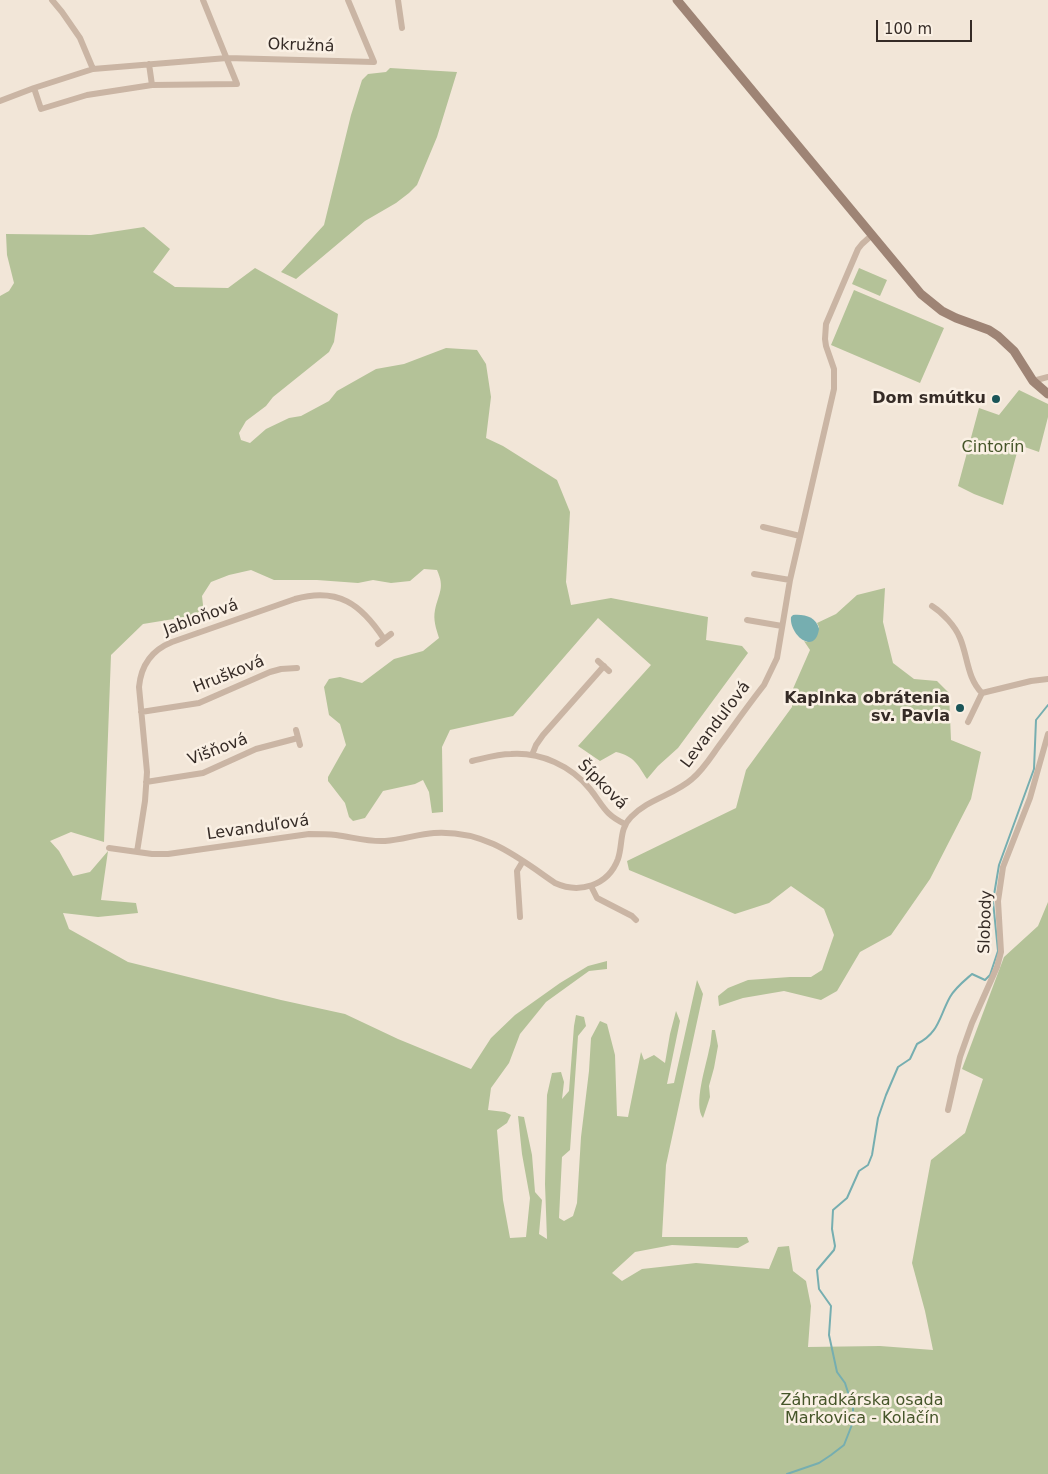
<!DOCTYPE html>
<meta charset="utf-8">
<style>
body{margin:0}
#map{position:relative;width:1048px;height:1474px;overflow:hidden;background:#f2e6d8;font-family:"DejaVu Sans",sans-serif}
canvas{display:block}
.scale{position:absolute;left:876px;top:20px;width:96px;height:22px;box-sizing:border-box;border:2px solid #352b26;border-top:0;padding-left:6px;font-size:15px;line-height:18px;white-space:nowrap;color:#352b26;-webkit-text-stroke:4px #faf0e4;paint-order:stroke}
</style>
<div id="map">
<canvas width="1048" height="1474"></canvas>
<div class="scale">100 m</div>
</div>
<script>
const g = document.querySelector('canvas').getContext('2d');
g.lineJoin = 'round';
function fill(path, color) {
  g.fillStyle = color;
  g.fill(path, 'evenodd');
}
function trace(path, color, width, dash) {
  g.strokeStyle = color;
  g.lineWidth = width;
  g.lineCap = dash ? 'butt' : 'round';
  g.setLineDash(dash || []);
  g.stroke(path);
}
function label(font, color, halo, rows, align = 'center') {
  g.font = font + ' "DejaVu Sans",sans-serif';
  g.lineWidth = 5;
  g.setLineDash([]);
  g.textBaseline = 'middle';
  g.strokeStyle = halo;
  g.fillStyle = color;
  for (const [text, x, y, turn = 0] of rows) {
    g.save();
    g.translate(x, y);
    g.rotate((+turn || 0) * Math.PI / 180);
    g.textAlign = isNaN(turn) ? turn : align;
    if (halo) g.strokeText(text, 0, 0);
    g.fillText(text, 0, 0);
    g.restore();
  }
}
fill(new Path2D(`
 M 390,68 L 457,72 L 437,137 L 417,185 L 409,193 L 396,203 L 365,221 L 296,279 L 281,272 L 324,225 L 351,115 L 362,80 L 368,74 L 386,72 Z
 M 144,227 L 170,249 L 153,272 L 175,287 L 228,288 L 255,268 L 338,314 L 334,342 L 329,352 L 273,397 L 266,406 L 246,421 L 239,433 L 241,440 L 250,443 L 266,429 L 289,418 L 301,416 L 329,401 L 337,391 L 376,369 L 404,364 L 446,348 L 477,350 L 486,364 L 491,397 L 486,438 L 503,446 L 557,480 L 570,512 L 566,582 L 571,605 L 611,598 L 708,617 L 706,640 L 742,646 L 748,653 L 678,748 L 658,766 L 647,779 C 638,765 634,756 616,752 L 600,761 L 578,746 L 651,665 L 598,618 L 513,716 L 450,730 L 442,747 L 443,812 L 432,813 L 429,792 L 423,780 L 415,784 L 383,791 L 365,818 L 353,821 L 349,817 L 345,803 L 328,781 L 328,777 L 346,745 L 340,724 L 329,715 L 324,687 L 329,679 L 340,677 L 362,683 L 394,659 L 423,651 L 439,638 C 436,628 433,620 435,610 C 439,592 445,588 437,570 L 424,569 L 410,581 L 391,583 L 373,580 L 358,583 L 317,580 L 274,580 L 251,570 L 229,575 L 211,582 L 202,596 L 204,614 L 143,624 L 111,655 L 104,842 L 71,832 L 50,841 L 59,851 L 73,876 L 90,872 L 108,851 L 101,900 L 136,903 L 138,913 L 98,917 L 63,913 L 69,929 L 128,962 L 281,1000 L 345,1014 L 398,1039 L 471,1069 L 491,1038 L 515,1015 L 560,983 L 588,966 L 607,961 L 607,969 L 589,971 L 546,1002 L 520,1034 L 509,1063 L 491,1088 L 488,1110 L 505,1112 L 511,1115 L 507,1123 L 497,1130 L 503,1200 L 510,1238 L 526,1237 L 530,1198 L 522,1154 L 518,1116 L 524,1117 L 532,1155 L 535,1192 L 542,1200 L 539,1234 L 547,1239 L 545,1184 L 547,1095 L 552,1073 L 561,1072 L 564,1082 L 562,1099 L 569,1091 L 574,1026 L 576,1015 L 584,1017 L 586,1026 L 578,1036 L 570,1150 L 562,1157 L 559,1218 L 564,1221 L 573,1216 L 577,1203 L 581,1137 L 589,1071 L 591,1038 L 600,1021 L 607,1024 L 615,1055 L 617,1116 L 628,1117 L 641,1052 L 644,1060 L 654,1055 L 665,1063 L 670,1034 L 676,1011 L 680,1021 L 667,1084 L 674,1083 L 697,980 L 703,994 L 666,1165 L 662,1237 L 747,1237 L 749,1242 L 738,1248 L 672,1245 L 635,1252 L 612,1273 L 622,1281 L 642,1269 L 696,1263 L 769,1269 L 778,1247 L 789,1246 L 793,1271 L 806,1281 L 811,1306 L 808,1347 L 880,1346 L 933,1350 L 925,1311 L 912,1263 L 931,1160 L 965,1133 L 983,1079 L 962,1069 L 1004,957 L 1038,926 L 1048,902 L 1048,1474 L 0,1474 L 0,296 L 9,291 L 14,283 L 7,255 L 6,234 L 91,235 Z
 M 859,268 L 887,280 L 880,296 L 852,284 Z
 M 854,290 L 944,328 L 920,383 L 831,345 Z
 M 1019,390 L 1048,404 L 1048,417 L 1039,452 L 1019,445 L 1003,505 L 974,494 L 958,486 L 979,408 L 999,415 Z
 M 885,588 L 883,622 L 893,663 L 914,679 L 937,681 L 949,693 L 951,740 L 981,752 L 971,799 L 930,879 L 891,935 L 860,952 L 837,991 L 821,1000 L 784,991 L 743,998 L 719,1006 L 718,996 L 728,988 L 748,980 L 790,977 L 811,977 L 822,970 L 834,935 L 824,909 L 791,886 L 769,903 L 735,914 L 629,870 L 627,861 L 736,808 L 746,770 L 792,707 L 792,691 L 810,650 L 804,641 L 807,642 L 819,627 L 817,623 L 836,614 L 857,595 Z
 M 712,1030 L 715,1030 L 718,1046 L 714,1068 L 709,1086 L 710,1097 L 703,1118 C 693,1105 706,1066 709,1050 C 711,1043 711,1037 712,1030 Z`), '#b4c298');
fill(new Path2D(`
 M 793,615 C 805,614 816,617 819,629 C 815,656 789,635 791,617 Z`), '#76aeb0');
trace(new Path2D(`
 M 787,1474 L 819,1463 L 831,1455 L 844,1445 L 853,1422 L 853,1408 L 845,1383 L 837,1372 L 829,1335 L 831,1306 L 819,1289 L 817,1270 L 834,1250 L 835,1246 L 832,1229 L 833,1210 L 847,1198 L 859,1171 L 868,1165 L 872,1155 L 878,1118 L 886,1095 L 898,1067 L 910,1059 L 917,1044 C 939,1033 939,1017 950,997 C 955,988 964,981 972,974 L 985,980 L 990,975 L 998,951 L 993,901 L 999,865 L 1034,769 L 1036,720 L 1048,705`), '#76aeb0', 2);
trace(new Path2D(`
 M 52,0 L 62,12 L 80,38 L 93,69
 M 398,0 L 402,28
 M 149,64 L 152,85
 M 34,88 L 41,109 L 87,95 L 152,85 L 237,84 L 203,0
 M 0,101 L 34,88 L 93,69 L 227,58 L 374,62 L 348,0
 M 1033,381 L 1048,377
 M 763,527 L 800,536
 M 754,574 L 790,580
 M 932,606 C 943,613 955,626 960,638 C 968,657 967,678 982,693
 M 747,620 L 782,626
 M 378,644 L 391,634
 M 598,661 L 609,671
 M 141,712 L 199,703 L 270,672 L 281,669 L 297,668
 M 968,722 L 982,693 L 1031,681 L 1048,679
 M 296,730 L 300,745
 M 532,755 L 536,745 L 543,735 L 604,666
 M 472,761 C 485,758 498,754 511,754 C 541,752 571,766 590,789 C 603,805 604,814 625,824
 M 146,782 L 203,773 L 256,749 L 298,738
 M 109,848 L 152,854 L 168,854 L 309,834 C 318,834 327,834 336,835 C 352,837 368,842 385,841 C 402,840 418,834 434,833 C 485,830 516,856 555,883 C 579,894 608,886 618,859 C 623,844 619,829 631,817 C 648,799 674,795 692,779 C 704,769 712,755 721,743 C 735,724 749,704 764,685 L 777,658 L 790,580 L 834,389 L 834,369 L 826,346 L 825,339 L 826,324 L 858,249 L 862,244 L 872,235
 M 137,852 L 145,801 L 147,772 L 139,687 C 141,665 152,650 172,642 L 295,599 C 338,587 361,604 384,639
 M 591,886 L 597,898 L 632,916 L 636,920
 M 520,917 L 517,871 L 523,861
 M 948,1110 L 960,1057 L 972,1023 L 997,967 L 1001,952 L 998,901 L 1003,867 L 1030,798 L 1048,734`), '#cab5a4', 6);
trace(new Path2D(`
 M 677,0 L 921,294 L 942,311 L 956,318 L 989,330 L 998,336 L 1014,351 L 1033,381 L 1048,394`), '#9e8475', 9);
for (const [x, y, r, color] of [
 [996,399,5,"#1a5558"],
 [960,708,5,"#1a5558"]
]) {
  const dot = new Path2D();
  dot.arc(x, y, r, 0, 2 * Math.PI);
  g.fillStyle = color;
  g.fill(dot);
  trace(dot, '#faf0e4', 2);
}
label('16px', '#352b26', '#faf0e4', [
 ["Okružná",301,46,2],
 ["Jabloňová",201,618,-20],
 ["Hrušková",229,675,-22],
 ["Levanduľová",716,725,-53],
 ["Višňová",218,750,-21],
 ["Šípková",602,785,45],
 ["Levanduľová",258,828,-8],
 ["Slobody",986,922,-88]
]);
label('bold 16px', '#352b26', '#faf0e4', [
 ["Dom smútku",986,399],
 ["Kaplnka obrátenia",950,699],
 ["sv. Pavla",950,717]
], 'right');
label('16px', '#455529', '#faf0e4', [
 ["Cintorín",993,448],
 ["Záhradkárska osada",862,1401],
 ["Markovica - Kolačín",862,1419]
]);
</script>
